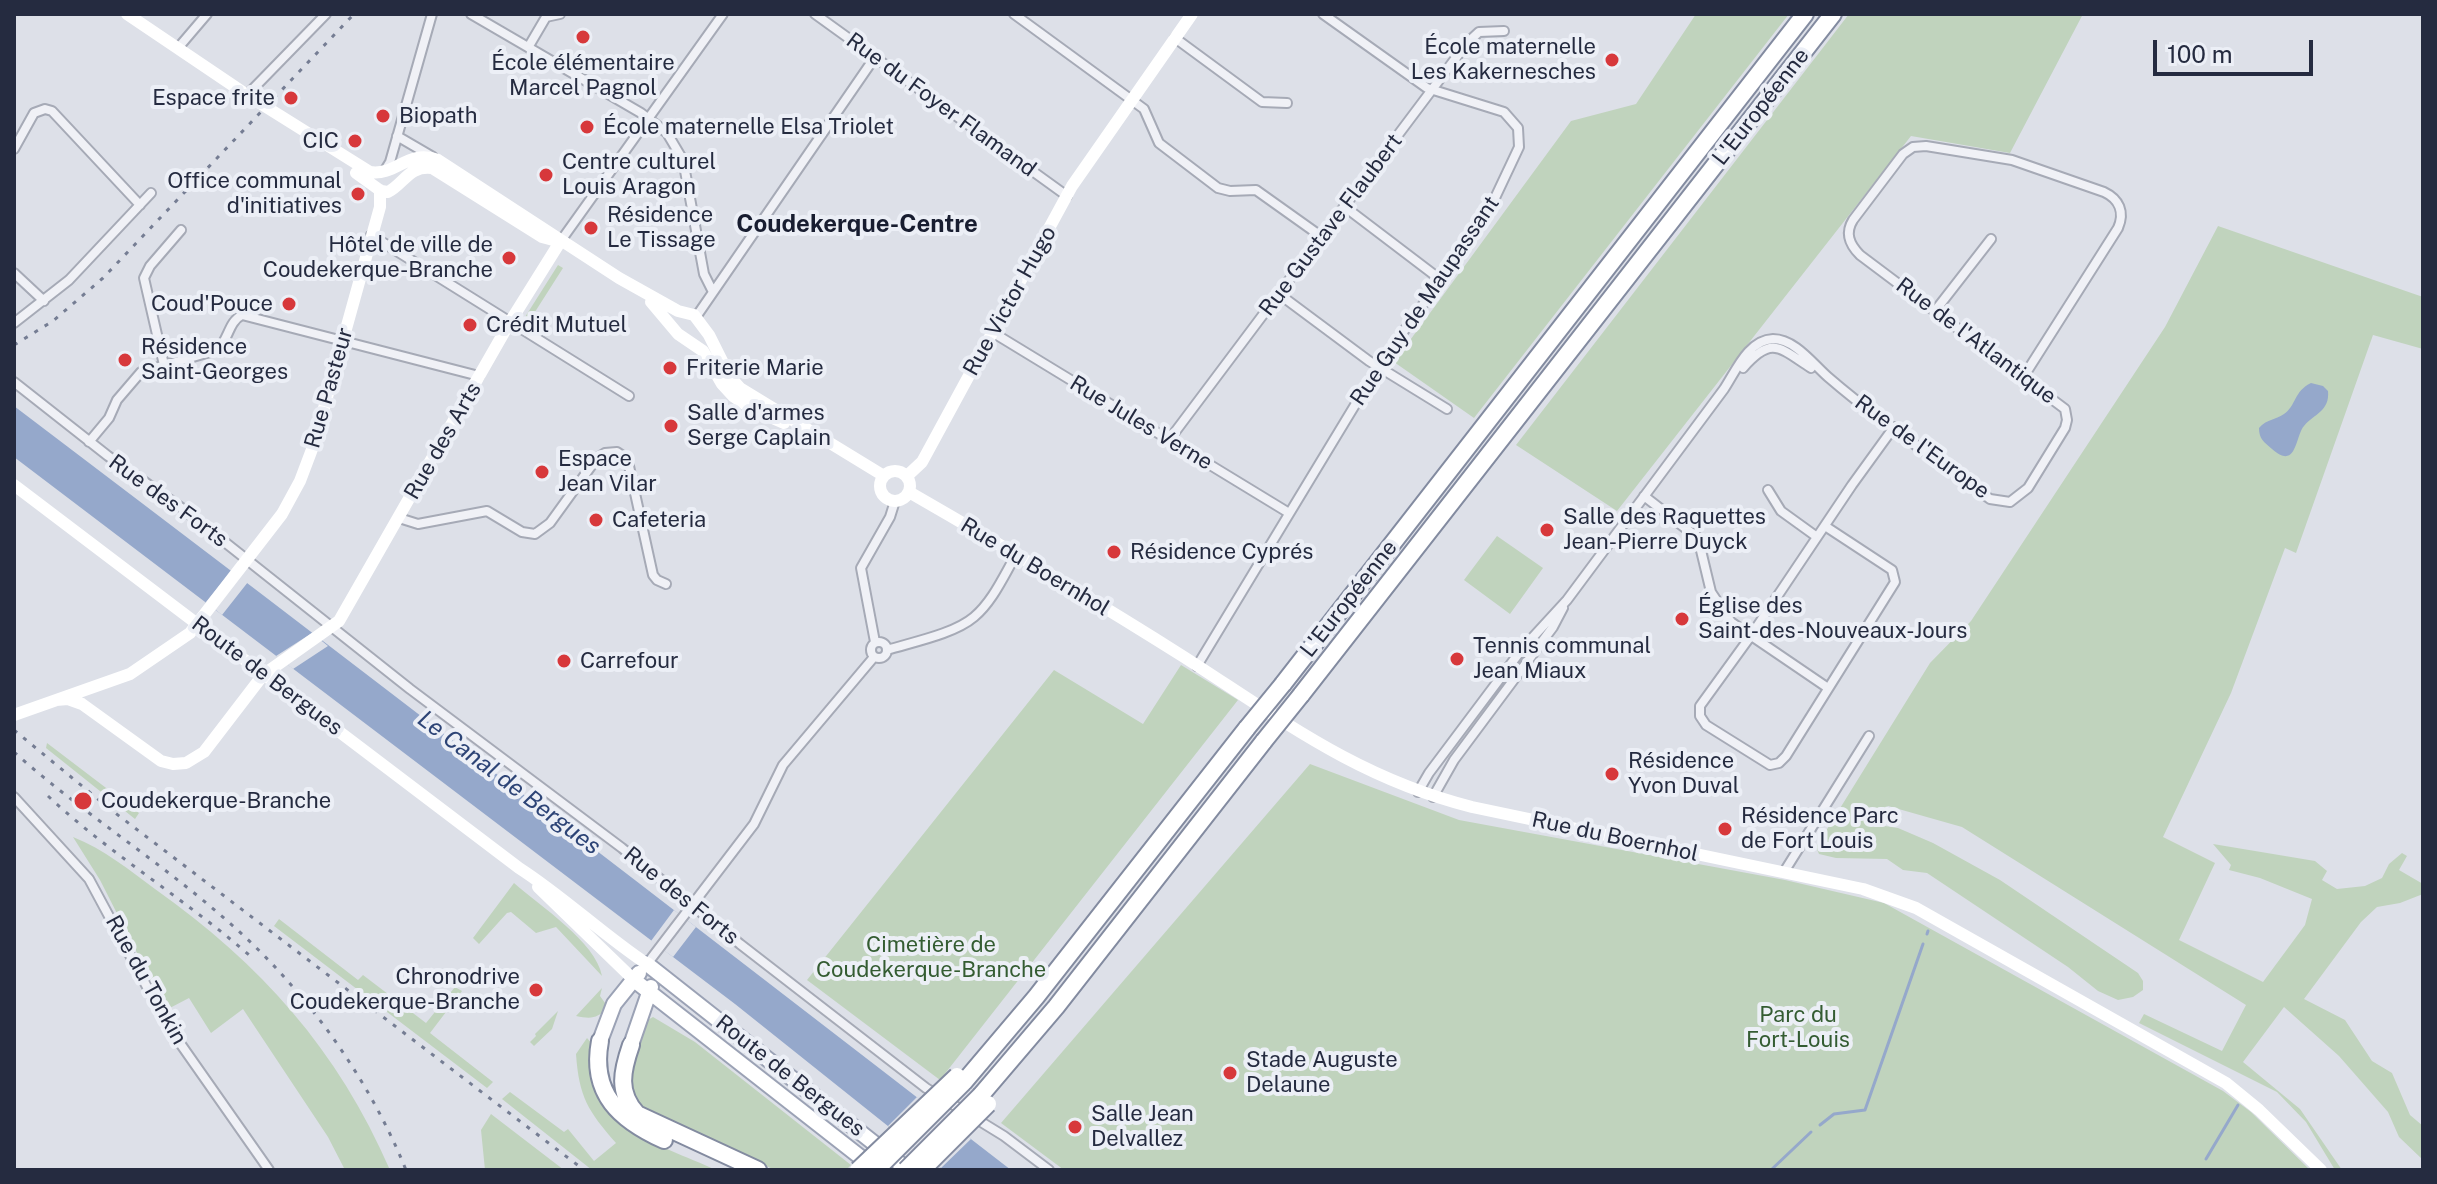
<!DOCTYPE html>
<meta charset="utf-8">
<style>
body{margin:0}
#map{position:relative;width:2437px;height:1184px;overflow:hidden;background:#dde0e8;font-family:"Public Sans",sans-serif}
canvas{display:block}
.frame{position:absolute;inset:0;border:16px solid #252b40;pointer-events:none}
.scale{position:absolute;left:2153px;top:40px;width:160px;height:36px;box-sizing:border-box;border:4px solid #252b40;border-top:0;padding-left:10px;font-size:24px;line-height:28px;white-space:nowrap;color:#252b40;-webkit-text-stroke:6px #eceff6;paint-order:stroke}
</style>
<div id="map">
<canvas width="2437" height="1184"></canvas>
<div class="frame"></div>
<div class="scale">100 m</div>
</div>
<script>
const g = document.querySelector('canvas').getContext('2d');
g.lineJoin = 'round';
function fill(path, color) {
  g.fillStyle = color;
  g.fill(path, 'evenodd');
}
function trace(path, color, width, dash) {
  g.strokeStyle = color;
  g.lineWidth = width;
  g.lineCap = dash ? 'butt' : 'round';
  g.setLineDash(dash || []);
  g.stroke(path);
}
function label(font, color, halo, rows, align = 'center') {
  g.font = font + ' "Public Sans",sans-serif';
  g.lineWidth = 8;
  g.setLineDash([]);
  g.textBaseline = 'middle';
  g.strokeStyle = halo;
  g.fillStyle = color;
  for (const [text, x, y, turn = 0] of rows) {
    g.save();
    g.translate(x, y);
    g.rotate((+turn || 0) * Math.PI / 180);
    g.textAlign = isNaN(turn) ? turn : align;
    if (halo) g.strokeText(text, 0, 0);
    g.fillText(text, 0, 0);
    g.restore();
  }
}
fill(new Path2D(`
 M 1696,14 L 1789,14 L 1474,418 L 1394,362 L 1571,121 L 1636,104 Z
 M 1849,14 L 2083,14 L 2010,153 L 1911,136 L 1617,511 L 1516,445 Z
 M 2218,226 L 2423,297 L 2423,349 L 2373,335 L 2296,553 L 2285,548 L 2231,693 L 2163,837 L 2215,863 L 2179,940 L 2263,982 L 2305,925 L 2312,899 L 2260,878 L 2229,870 L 2231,865 L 2213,844 L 2315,861 L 2327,871 L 2322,880 L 2337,889 L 2365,886 L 2382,878 L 2389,864 L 2402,853 L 2407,856 L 2399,870 L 2423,884 L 2423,894 L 2400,903 L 2377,907 L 2361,922 L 2304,999 L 2345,1020 L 2372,1061 L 2392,1073 L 2410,1115 L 2423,1126 L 2423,1160 L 2399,1137 L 2388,1112 L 2339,1056 L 2284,1007 L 2243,1062 L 2300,1109 L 2342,1170 L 2335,1170 L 2306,1122 L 2277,1092 L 2139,1023 L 2144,1014 L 2222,1051 L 2246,1005 L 1962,827 L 1888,806 L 1874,818 L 1872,824 L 1898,828 L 1933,843 L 2000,880 L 2138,973 L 2143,981 L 2143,990 L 2133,997 L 2118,1000 L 2098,991 L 2068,967 L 1927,873 L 1903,870 L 1887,859 L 1836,858 L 1819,854 L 1816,847 L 1930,663 L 1971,621 L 2165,327 Z
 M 558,265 L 563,268 L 526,326 L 532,330 L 531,332 L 520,325 Z
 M 1497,536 L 1543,568 L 1510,614 L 1464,580 Z
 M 1181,665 L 1238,700 L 940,1080 L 807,980 L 1054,670 L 1143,724 Z
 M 47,743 L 139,813 L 135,819 L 46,748 Z
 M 1310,764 L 1459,820 L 1785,880 L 1884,903 L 2223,1091 L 2251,1112 L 2310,1170 L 1064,1170 L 1001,1123 Z
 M 73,837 C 104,849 129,870 155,889 C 261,964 338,1050 390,1170 L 345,1170 L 328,1137 L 243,1009 L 211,1033 L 189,998 L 166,1010 L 100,880 Z
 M 514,883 C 540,906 596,942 602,976 L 556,927 L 536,933 L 511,912 L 507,913 L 479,944 L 473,938 Z
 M 279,919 L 358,980 L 363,975 L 426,1023 L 455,987 L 462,991 L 430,1033 L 493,1082 L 487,1088 L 274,926 Z
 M 602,988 L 600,996 L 608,1007 C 597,1019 591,1019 576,1016 Z
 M 558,1011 L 552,1029 L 534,1046 L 530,1042 L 536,1036 L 535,1034 Z
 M 653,1017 L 695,1042 L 851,1165 L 846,1170 L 775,1170 L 639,1107 C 621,1076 635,1052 646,1021 Z
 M 587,1038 L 594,1046 C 581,1126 658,1143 716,1170 L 592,1170 L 502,1099 L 510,1092 L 564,1132 L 568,1129 L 594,1161 L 616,1143 C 588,1111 579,1097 576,1054 Z
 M 491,1114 L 564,1170 L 485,1170 L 481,1130 Z`), '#c0d3bd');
fill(new Path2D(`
 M 2311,383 L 2323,386 L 2328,391 C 2330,411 2314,414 2304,426 C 2295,436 2297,471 2272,449 C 2264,442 2259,439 2259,428 C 2267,419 2275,420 2284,414 C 2296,406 2294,391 2311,383 Z
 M 14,406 C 348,659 680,914 1011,1170 L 943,1170 L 735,1004 L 14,457 Z`), '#95a8cb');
fill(new Path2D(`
 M 232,570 L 248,582 L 222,615 L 206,602 Z
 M 312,633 L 328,646 L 293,669 L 276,656 Z
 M 674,910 L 696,927 L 673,957 L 651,941 Z
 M 917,1097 L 971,1139 L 941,1168 L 888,1126 Z`), '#dde0e8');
trace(new Path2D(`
 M 1927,934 L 1928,931
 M 1820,1125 L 1834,1114 L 1865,1110 L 1923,944
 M 2206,1159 L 2238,1105
 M 1771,1170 L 1811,1132`), '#95a8cb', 3);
const street = new Path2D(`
 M 471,14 L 641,113 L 667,133 L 683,160 L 704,274 L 713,292
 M 815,14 L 1067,196
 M 1014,14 L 1144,109 L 1159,143 L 1218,188 L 1230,191 L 1256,190 L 1322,237
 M 1175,38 L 1262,102 L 1287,103
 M 529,46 L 546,17 L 560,14
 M 178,48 L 207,14
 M 247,95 L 326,14
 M 397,136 L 433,157
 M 14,149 L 34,113 L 45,109 L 52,111 L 140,205
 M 385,170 L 390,162 L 432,14
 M 1345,207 L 1441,280
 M 371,235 L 629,396
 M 560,242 L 723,14
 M 14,273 L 44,301
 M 1279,294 L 1369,361 L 1447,409
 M 1935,311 L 1991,239
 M 696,317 L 875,57
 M 14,323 L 69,280 L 151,193
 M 992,332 L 1289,513
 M 164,365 L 144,278 L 150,266 L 181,230
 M 1743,368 C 1772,335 1780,348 1811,368
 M 14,382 L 108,456 L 183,509 L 410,689 L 622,848 L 740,944 L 926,1088 L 1004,1136 L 1049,1170
 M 1169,440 L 1467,43 L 1479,32 L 1504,31
 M 89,442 L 109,418 L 117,400 L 141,372 L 217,350 C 229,340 228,322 242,315 L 479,376
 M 1768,490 L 1781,511 L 1817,537
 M 1644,496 L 1698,538 L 1711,592 L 1731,622 L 1828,688
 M 399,518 L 418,524 L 487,511 L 522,532 L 535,534 L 550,523 L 597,458 L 605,453 L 617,452 L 626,458 L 629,466 L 653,575 L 657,580 L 666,584
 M 1825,526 L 1892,570 L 1895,582 L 1786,756 L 1779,763 L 1770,765 L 1706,725 L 1700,716 L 1700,706 L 1750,637 L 1852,485 L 1894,427
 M871 650a8 8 0 1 1 16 0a8 8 0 1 1-16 0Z
 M 875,642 L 861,568 L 890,517 L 895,501
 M 887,650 C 913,642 954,634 974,617 C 993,601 1004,575 1016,555
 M 1197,666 L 1378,367 L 1486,217 L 1519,147 L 1518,128 L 1504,112 L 1427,88 L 1323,14
 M 1418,792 L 1429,773 L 1522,649 L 1567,600 L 1724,389 C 1736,371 1748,340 1773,339 C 1795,339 1813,364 1828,377 C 1879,421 1936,459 1990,499 L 2010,502 L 2028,488 L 2065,428 L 2067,420 L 2065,409 L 1860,255 C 1849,244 1845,233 1853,220 L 1903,154 L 1913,147 L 1926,146 L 2012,160 L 2104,192 C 2119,199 2125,212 2118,228 L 2024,376
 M 14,797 L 89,879 L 168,1026 L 269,1170
 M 1433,797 L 1454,760 L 1553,627 L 1563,608
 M 1784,872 L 1869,736
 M 647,964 L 754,824 L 783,765 L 874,657`);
const primary = new Path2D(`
 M 647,964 L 908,1170
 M 634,980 L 873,1167
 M 600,1041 L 614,1004 L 639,973
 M 631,1045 L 651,987`);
const highway = new Path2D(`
 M 1283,684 L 1805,14
 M 1301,695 L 1833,14
 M 600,1041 C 590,1094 620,1120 664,1140
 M 631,1045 C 622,1071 617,1092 637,1114 L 758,1170
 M 964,1082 L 1036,997 L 1247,728
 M 981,1095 L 1056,1007 L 1264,741`);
trace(street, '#a6aab6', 12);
trace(primary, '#9ba2b5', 18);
trace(highway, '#838ba0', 20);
trace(street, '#f0f1f6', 8);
trace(new Path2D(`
 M 127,14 L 247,95 L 370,172 C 397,176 407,149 438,160 L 619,278 L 678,311 L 694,315 L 709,335 L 730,377 L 740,388 L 884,476
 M 356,173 L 381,191 L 388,192 C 404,184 409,165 432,168 L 542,237 L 557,241
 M 651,302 L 678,334 L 703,351 L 722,384 L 733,396 L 752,409 L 784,423
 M880 486a15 15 0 1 1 30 0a15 15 0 1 1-30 0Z
 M 907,476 L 922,462 L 1072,186 L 1192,14
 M 14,485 L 519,868 C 564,897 602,934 647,964
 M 909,492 C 1001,545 1094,600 1184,657 C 1282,720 1357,778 1472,807 L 1863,889 L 1916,908 L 2226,1083 L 2259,1110 L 2321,1170
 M 56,700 L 68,699 L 82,704 L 161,761 L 173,764 L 186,763 L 204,752 L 263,675 L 339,621 L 510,322 L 560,242
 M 14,715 L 130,674 L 190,633 L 282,514 L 300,481 L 314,444 L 380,207 L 380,190
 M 538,887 L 634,980`), '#fff', 12);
trace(primary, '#fff', 14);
trace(highway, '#fff', 16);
trace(new Path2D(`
 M 14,345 L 53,321 L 103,278 L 354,14
 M 14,730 L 110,809 L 584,1170
 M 14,752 C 81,812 158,860 225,919 C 302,985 368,1076 406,1170
 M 48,796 C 111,855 185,899 249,955`), '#757d93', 3, [4, 8]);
const highwayBridge = new Path2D(`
 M 1247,728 L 1283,684
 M 1264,741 L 1301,695
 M 858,1170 L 957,1076
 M 876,1170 L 963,1083
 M 906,1170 L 981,1095
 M 922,1170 L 988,1104`);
trace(highwayBridge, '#838ba0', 20, []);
trace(highwayBridge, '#fff', 16);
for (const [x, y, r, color] of [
 [583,37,8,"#d7383b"],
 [1612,60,8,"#d7383b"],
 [291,98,8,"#d7383b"],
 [383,116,8,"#d7383b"],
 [587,127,8,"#d7383b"],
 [355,141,8,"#d7383b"],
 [546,175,8,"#d7383b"],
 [358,194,8,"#d7383b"],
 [591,228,8,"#d7383b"],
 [509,258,8,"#d7383b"],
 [289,304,8,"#d7383b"],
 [470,325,8,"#d7383b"],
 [125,360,8,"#d7383b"],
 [670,368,8,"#d7383b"],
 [671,426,8,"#d7383b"],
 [542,472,8,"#d7383b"],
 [596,520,8,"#d7383b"],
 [1547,530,8,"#d7383b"],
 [1114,552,8,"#d7383b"],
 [1682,619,8,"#d7383b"],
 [1457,659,8,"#d7383b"],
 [564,661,8,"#d7383b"],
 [1612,774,8,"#d7383b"],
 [83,801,10,"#d7383b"],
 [1725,829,8,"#d7383b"],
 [536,990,8,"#d7383b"],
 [1230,1073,8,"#d7383b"],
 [1075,1127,8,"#d7383b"]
]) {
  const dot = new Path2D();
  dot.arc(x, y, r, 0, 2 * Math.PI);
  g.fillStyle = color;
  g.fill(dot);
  trace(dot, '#eceff6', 3);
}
label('22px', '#252b40', '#eceff6', [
 ["École maternelle",1596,47,"right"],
 ["Les Kakernesches",1596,72,"right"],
 ["École élémentaire",583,63,"center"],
 ["Marcel Pagnol",583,88,"center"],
 ["Espace frite",275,98,"right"],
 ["Biopath",399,116],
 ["École maternelle Elsa Triolet",603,127],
 ["CIC",339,141,"right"],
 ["Centre culturel",562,162],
 ["Louis Aragon",562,187],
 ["Office communal",342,181,"right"],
 ["d'initiatives",342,206,"right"],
 ["Résidence",607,215],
 ["Le Tissage",607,240],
 ["Hôtel de ville de",493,245,"right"],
 ["Coudekerque-Branche",493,270,"right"],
 ["Coud'Pouce",273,304,"right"],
 ["Crédit Mutuel",486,325],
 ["Résidence",141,347],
 ["Saint-Georges",141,372],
 ["Friterie Marie",686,368],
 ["Salle d'armes",687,413],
 ["Serge Caplain",687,438],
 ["Espace",558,459],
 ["Jean Vilar",558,484],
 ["Salle des Raquettes",1563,517],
 ["Jean-Pierre Duyck",1563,542],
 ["Cafeteria",612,520],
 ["Résidence Cyprés",1130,552],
 ["Église des",1698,606],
 ["Saint-des-Nouveaux-Jours",1698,631],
 ["Tennis communal",1473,646],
 ["Jean Miaux",1473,671],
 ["Carrefour",580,661],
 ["Résidence",1628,761],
 ["Yvon Duval",1628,786],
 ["Coudekerque-Branche",101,801],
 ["Résidence Parc",1741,816],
 ["de Fort Louis",1741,841],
 ["Chronodrive",520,977,"right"],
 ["Coudekerque-Branche",520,1002,"right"],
 ["Stade Auguste",1246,1060],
 ["Delaune",1246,1085],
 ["Salle Jean",1091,1114],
 ["Delvallez",1091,1139]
], 'left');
label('22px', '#252b40', '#eceff6', [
 ["Rue du Foyer Flamand",941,105,36],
 ["L'Européenne",1761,107,-52],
 ["Rue Gustave Flaubert",1331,225,-53],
 ["Rue Victor Hugo",1010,301,-61],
 ["Rue Guy de Maupassant",1425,301,-56],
 ["Rue de l'Atlantique",1976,341,37],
 ["Rue Pasteur",329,388,-74],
 ["Rue Jules Verne",1141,423,31],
 ["Rue des Arts",443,441,-60],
 ["Rue de l'Europe",1922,447,36],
 ["Rue des Forts",168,501,36],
 ["Rue du Boernhol",1035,567,31],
 ["L'Européenne",1349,599,-52],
 ["Route de Bergues",267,676,37],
 ["Rue du Boernhol",1615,837,12],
 ["Rue des Forts",681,896,39],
 ["Rue du Tonkin",146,980,61],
 ["Route de Bergues",790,1076,38]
]);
label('22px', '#345c32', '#eceff6', [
 ["Cimetière de",931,945],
 ["Coudekerque-Branche",931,970],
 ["Parc du",1798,1015],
 ["Fort-Louis",1798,1040]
]);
label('bold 24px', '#181d30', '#eceff6', [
 ["Coudekerque-Centre",857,225]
]);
label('italic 24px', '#2d4476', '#eceff6', [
 ["Le Canal de Bergues",509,783,37]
]);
</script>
